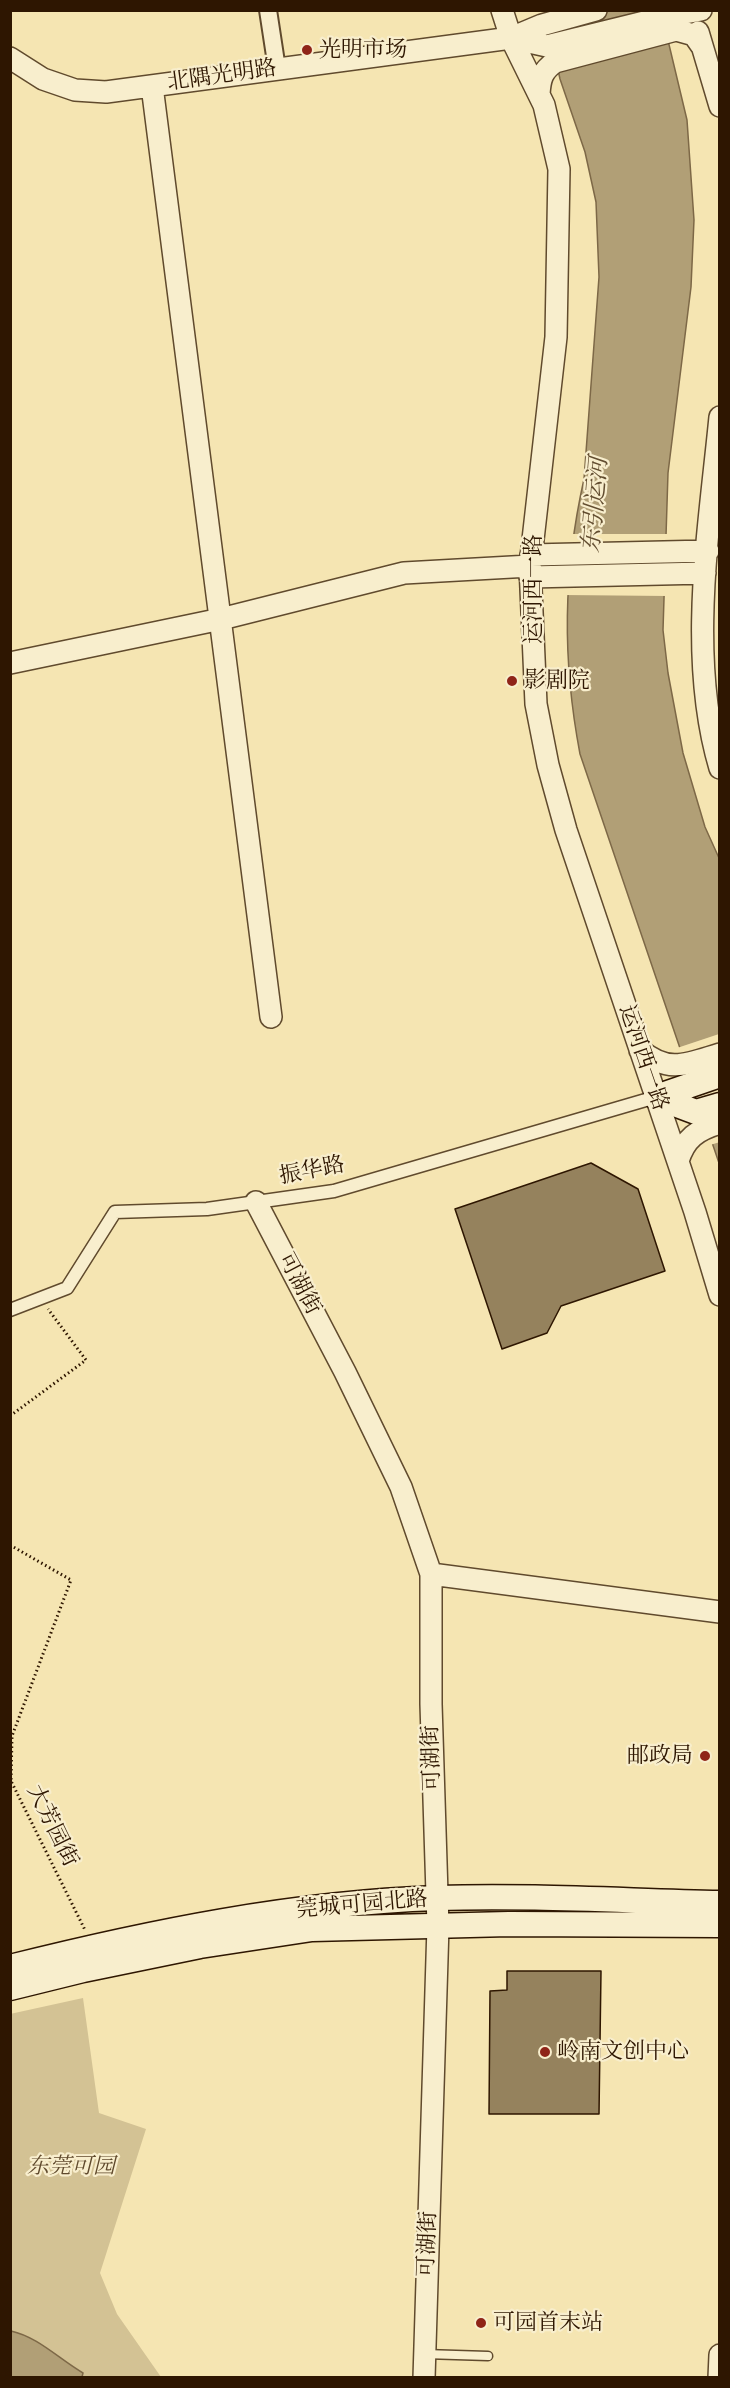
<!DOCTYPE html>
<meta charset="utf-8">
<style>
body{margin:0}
#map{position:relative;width:730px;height:2388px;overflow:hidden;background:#f5e5b2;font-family:"Old Standard TT",serif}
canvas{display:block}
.frame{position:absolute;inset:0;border:12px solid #2e1601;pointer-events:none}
</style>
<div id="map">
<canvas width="730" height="2388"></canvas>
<div class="frame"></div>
</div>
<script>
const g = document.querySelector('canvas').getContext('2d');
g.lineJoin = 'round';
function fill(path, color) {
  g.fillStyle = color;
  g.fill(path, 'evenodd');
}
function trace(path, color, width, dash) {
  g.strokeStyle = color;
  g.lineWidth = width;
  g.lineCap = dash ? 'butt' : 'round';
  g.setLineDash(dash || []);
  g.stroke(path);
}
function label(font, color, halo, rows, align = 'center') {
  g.font = font + ' "Old Standard TT","Noto Serif SC",serif';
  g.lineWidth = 4.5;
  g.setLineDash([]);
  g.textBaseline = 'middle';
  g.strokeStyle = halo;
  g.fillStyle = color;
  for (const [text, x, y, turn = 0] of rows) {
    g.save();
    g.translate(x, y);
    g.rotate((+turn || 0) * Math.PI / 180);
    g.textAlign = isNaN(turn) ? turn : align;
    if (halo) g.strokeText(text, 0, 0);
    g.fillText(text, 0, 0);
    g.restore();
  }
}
fill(new Path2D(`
 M 83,1998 L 99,2113 L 146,2129 L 100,2273 L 117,2314 L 161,2377 L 11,2377 L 10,2014 Z`), '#d3c294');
const water = new Path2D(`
 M 545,11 L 661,11 L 687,120 L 694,220 L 691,287 L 668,473 L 663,630 L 668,673 L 683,753 L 705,827 L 719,858 L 719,1163 L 580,754 C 562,659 563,573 584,479 L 599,277 L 596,202 L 585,152 L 560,79 Z
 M 11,2331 C 38,2337 59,2359 83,2373 L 82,2377 L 11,2377 Z`);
fill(water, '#b19f76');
trace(water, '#7d6847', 1.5);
fill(new Path2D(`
 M 570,534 L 668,534 L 667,596 L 564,595 Z
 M 719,1034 L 720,1142 L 710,1145 L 677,1048 Z`), '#f5e5b2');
const building = new Path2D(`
 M 591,1163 L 638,1189 L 665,1271 L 561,1306 L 547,1333 L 502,1349 L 455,1209 Z
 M 507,1971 L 601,1971 L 599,2114 L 489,2114 L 490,1991 L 507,1990 Z`);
fill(building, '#95825d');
trace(building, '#2e1601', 1.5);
const service = new Path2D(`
 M 424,2354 L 488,2356`);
const pedestrian = new Path2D(`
 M 10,1310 L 67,1288 L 115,1212 L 207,1209 L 334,1191 L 656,1097`);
const minor = new Path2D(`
 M 268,10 L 277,69`);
const tertiary = new Path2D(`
 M 502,10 L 511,38 L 544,105 L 559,169 L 556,337 L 530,566 L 536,704 L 548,765 L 566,830 L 695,1212 L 720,1295
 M 698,32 L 720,106
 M 511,38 L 547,46 L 669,16 L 701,10
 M 10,58 L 43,79 L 75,90 L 106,92 L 511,38 L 542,25 L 596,10
 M 152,86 L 271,1017
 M 539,94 C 540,79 542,71 555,62 L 676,30 L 694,35 L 701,45
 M 720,417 C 709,530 687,657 720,768
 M 531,555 L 708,551
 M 530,577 L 705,573
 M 10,663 L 221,619 L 404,573 L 530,566
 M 640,1050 C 669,1074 687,1064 720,1054
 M 678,1161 C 685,1138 697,1130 720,1123
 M 256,1202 L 345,1372 L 401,1487 L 431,1574 L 431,1704 L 438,1926 L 424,2378
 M 431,1574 L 720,1612
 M 719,2378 L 720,2355`);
const secondary = new Path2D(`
 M 656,1097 L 720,1075
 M 656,1097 L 696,1112 L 720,1105
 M 10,1967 C 150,1932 293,1903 437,1898 C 531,1895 626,1901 720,1903
 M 10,1988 L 83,1970 L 200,1946 L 312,1929 L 509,1924 L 720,1925`);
trace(service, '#604a2d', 11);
trace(pedestrian, '#604a2d', 15);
trace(minor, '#604a2d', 20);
trace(tertiary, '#604a2d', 24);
trace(secondary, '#2e1601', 27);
trace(new Path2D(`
 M 10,1416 L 86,1360 L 48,1309
 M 10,1545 L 71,1580 L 12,1736 L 11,1781 L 85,1930`), '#2e1601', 3, [1.5, 3]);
trace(service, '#f8eecd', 8);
trace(pedestrian, '#f8eecd', 12);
trace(minor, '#f8eecd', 16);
trace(tertiary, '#f8eecd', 21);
trace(secondary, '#f8eecd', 24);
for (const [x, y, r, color] of [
 [307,50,6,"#8f2418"],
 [512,681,6,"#8f2418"],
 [705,1756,6,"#8f2418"],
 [545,2052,6,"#8f2418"],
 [481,2323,6,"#8f2418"]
]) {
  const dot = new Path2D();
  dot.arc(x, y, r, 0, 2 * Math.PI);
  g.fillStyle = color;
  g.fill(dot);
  trace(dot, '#f8eecd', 2);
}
label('22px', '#2e1601', '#f8eecd', [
 ["光明市场",319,50],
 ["影剧院",524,681],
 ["邮政局",693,1756,"right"],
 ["岭南文创中心",557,2052],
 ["可园首末站",493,2323]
], 'left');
label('22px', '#2e1601', '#f8eecd', [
 ["北隅光明路",222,76,-8],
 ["运河西一路",534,589,-90],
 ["运河西一路",643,1058,71],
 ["振华路",312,1171,-11],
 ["可湖街",299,1284,62],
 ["可湖街",432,1758,-92],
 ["大芳园街",52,1826,64],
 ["莞城可园北路",362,1905,-5],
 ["可湖街",428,2244,-88]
]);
label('italic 22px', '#604a2d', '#f8eecd', [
 ["东莞可园",71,2167]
]);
label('italic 24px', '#624d30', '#f8eecd', [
 ["东引运河",596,505,-85]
]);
</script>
